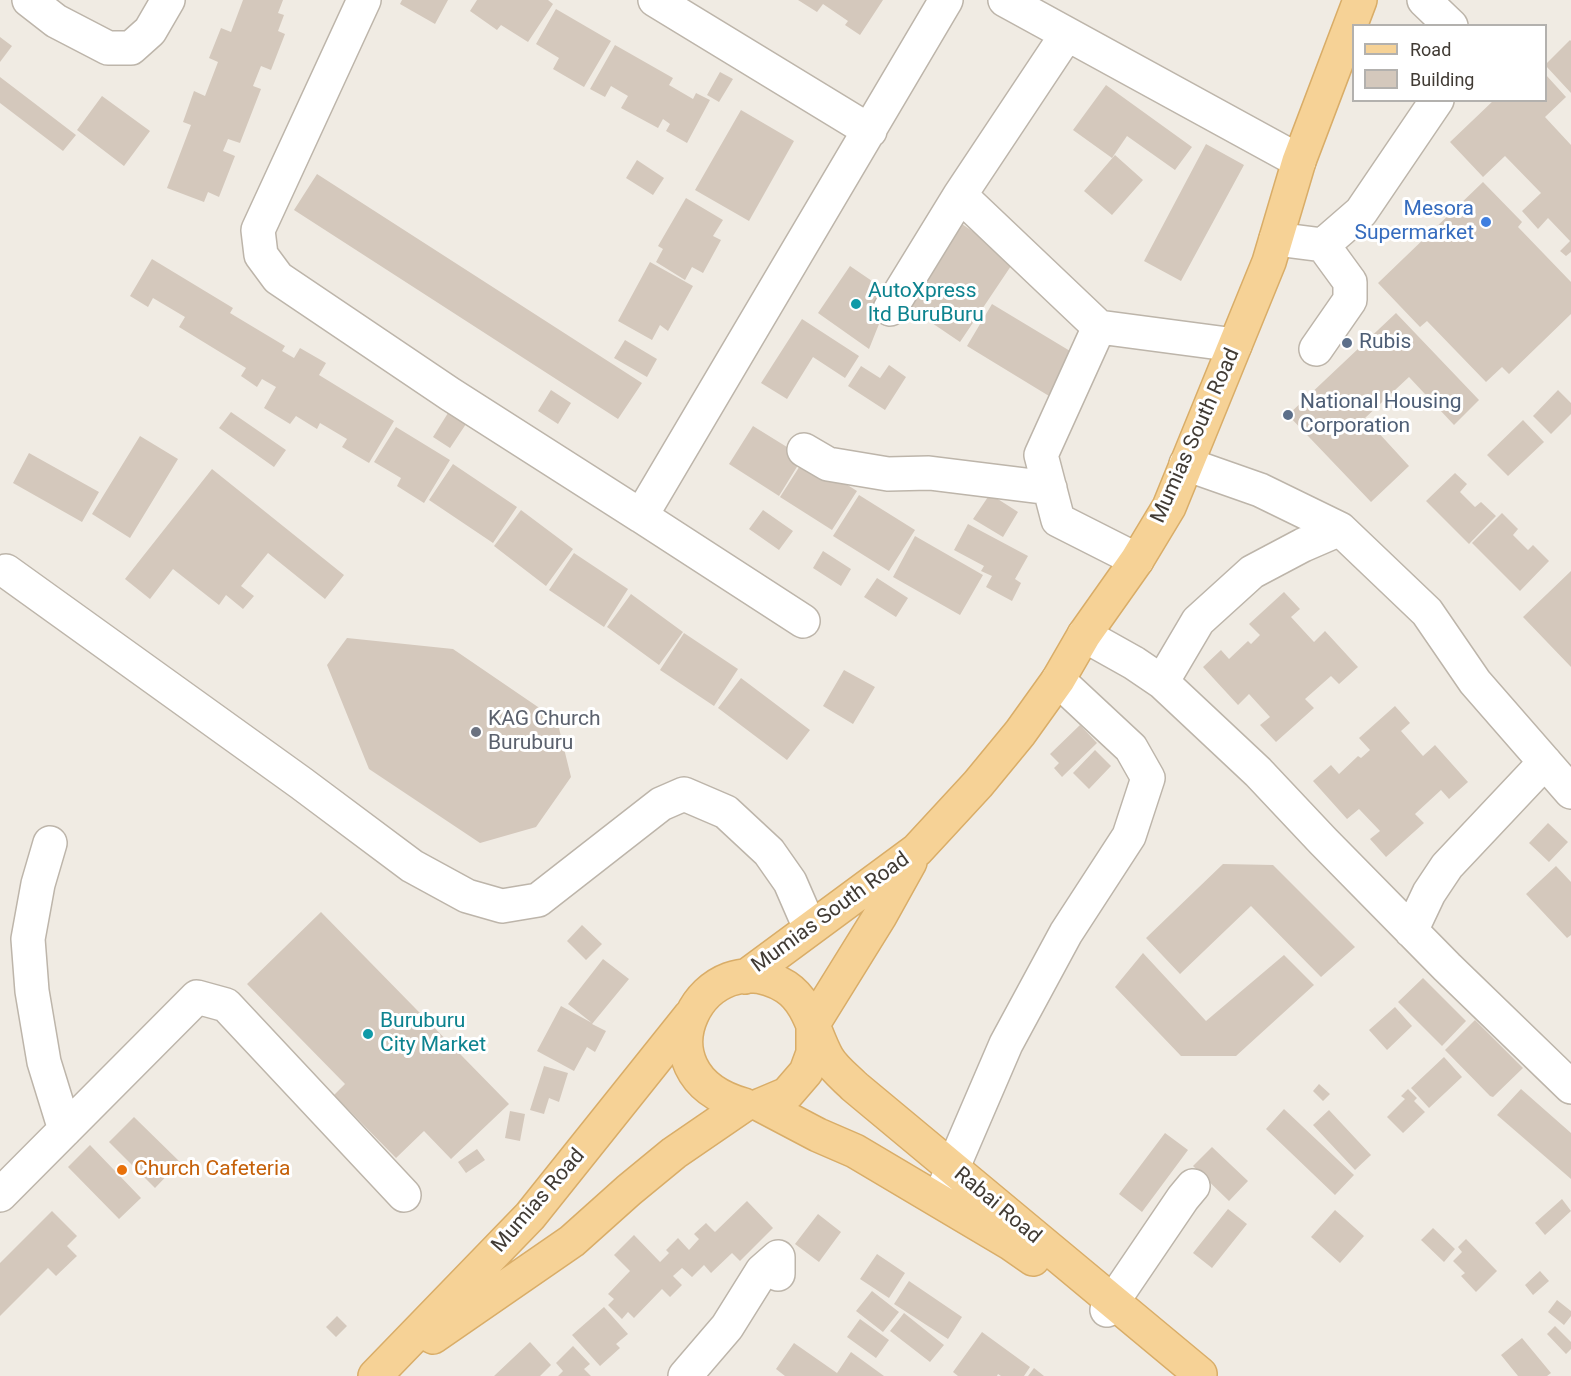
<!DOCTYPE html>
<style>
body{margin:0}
#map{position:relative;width:1571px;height:1376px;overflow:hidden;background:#f0ebe3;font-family:Roboto,sans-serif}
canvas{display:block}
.legend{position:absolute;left:1352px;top:24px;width:195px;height:78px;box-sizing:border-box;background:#fff;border:2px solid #b3b1ae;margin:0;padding:8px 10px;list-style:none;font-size:18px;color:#413b34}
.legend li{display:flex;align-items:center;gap:12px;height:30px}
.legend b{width:30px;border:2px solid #b3b1ae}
</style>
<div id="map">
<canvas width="1571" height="1376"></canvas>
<ul class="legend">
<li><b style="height:8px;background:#f6d296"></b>Road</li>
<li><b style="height:16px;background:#d4c8bc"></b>Building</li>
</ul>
</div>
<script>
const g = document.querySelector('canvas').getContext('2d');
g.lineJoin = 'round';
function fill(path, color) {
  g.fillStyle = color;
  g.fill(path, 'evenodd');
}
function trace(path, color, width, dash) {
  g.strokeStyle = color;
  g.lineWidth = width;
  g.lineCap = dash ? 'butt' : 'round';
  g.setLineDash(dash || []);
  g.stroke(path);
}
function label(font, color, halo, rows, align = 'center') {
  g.font = font + ' Roboto,sans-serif';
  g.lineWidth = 6;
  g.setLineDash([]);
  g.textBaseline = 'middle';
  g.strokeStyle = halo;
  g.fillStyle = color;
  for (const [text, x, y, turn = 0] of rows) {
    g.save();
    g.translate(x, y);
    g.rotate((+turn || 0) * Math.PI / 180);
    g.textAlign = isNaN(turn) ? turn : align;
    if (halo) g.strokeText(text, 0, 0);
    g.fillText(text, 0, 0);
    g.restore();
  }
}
fill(new Path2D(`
 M 243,0 L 283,0 L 278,13 L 284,15 L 278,31 L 285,34 L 271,70 L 261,66 L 253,86 L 261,89 L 240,143 L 228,139 L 223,151 L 235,156 L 219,197 L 208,192 L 204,202 L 167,188 L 191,125 L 183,122 L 194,91 L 205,96 L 218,62 L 209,58 L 221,28 L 231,32 Z
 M 402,0 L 448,0 L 435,24 L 400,4 Z
 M 477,0 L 548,0 L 553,4 L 528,42 L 501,25 L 497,30 L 470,11 Z
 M 798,0 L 883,0 L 860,35 L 845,25 L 848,21 L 823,4 L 817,12 Z
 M 556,9 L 611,41 L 584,87 L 553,69 L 559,58 L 536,44 Z
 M 0,37 L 12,46 L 0,62 Z
 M 1570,40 L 1571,41 L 1571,93 L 1546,66 L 1546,64 Z
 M 615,45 L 673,78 L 669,85 L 693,99 L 696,93 L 710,100 L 687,143 L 666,131 L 670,124 L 663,119 L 658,128 L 621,108 L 628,96 L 611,86 L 605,97 L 590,89 Z
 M 720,72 L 733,79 L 719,102 L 707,95 Z
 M 1546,75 L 1566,97 L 1545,117 L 1571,145 L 1571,252 L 1566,256 L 1560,251 L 1570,241 L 1548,218 L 1538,229 L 1522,211 L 1541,193 L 1505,156 L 1483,177 L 1450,142 L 1494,100 L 1546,100 Z
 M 0,77 L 76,135 L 63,151 L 0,103 Z
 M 1106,85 L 1192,147 L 1175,170 L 1127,136 L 1112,158 L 1073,130 Z
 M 102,96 L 150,131 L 124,166 L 77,130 Z
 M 741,110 L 794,141 L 749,221 L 695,190 Z
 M 1206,144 L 1244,165 L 1181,281 L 1144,261 Z
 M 1115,155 L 1143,180 L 1112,215 L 1084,191 Z
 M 637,160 L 664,178 L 653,195 L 626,178 Z
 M 317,174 L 642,383 L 618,419 L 294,210 Z
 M 1483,182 L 1522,222 L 1518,227 L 1571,282 L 1571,314 L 1509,374 L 1502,367 L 1486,382 L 1427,321 L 1420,327 L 1378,283 Z
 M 686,198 L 723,220 L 713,236 L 721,240 L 703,273 L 692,267 L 685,280 L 656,262 L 663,249 L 658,246 Z
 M 959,222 L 1015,260 L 960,342 L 904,304 Z
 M 152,259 L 233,308 L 230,313 L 285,346 L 282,351 L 294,358 L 300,348 L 326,363 L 319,375 L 394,421 L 369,463 L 342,447 L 347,439 L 320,423 L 317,429 L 296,416 L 290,424 L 264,408 L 276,387 L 262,379 L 257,387 L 241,376 L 246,368 L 179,327 L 185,317 L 153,298 L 148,307 L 130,296 Z
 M 650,262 L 693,286 L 668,331 L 660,325 L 652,340 L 618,321 Z
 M 850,266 L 891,294 L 869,349 L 818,313 Z
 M 992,304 L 1075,354 L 1049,396 L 967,346 Z
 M 1396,313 L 1479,400 L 1454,425 L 1409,377 L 1365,418 L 1409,466 L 1371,502 L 1288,415 Z
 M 802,319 L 859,356 L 845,378 L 813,357 L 787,399 L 761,383 Z
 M 625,340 L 657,359 L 647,377 L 614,358 Z
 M 889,365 L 906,377 L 885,410 L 848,386 L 861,366 L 880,378 Z
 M 551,390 L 571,403 L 558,424 L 538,411 Z
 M 1558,390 L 1571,403 L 1571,414 L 1551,434 L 1533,416 Z
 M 231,412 L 286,450 L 274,467 L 219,428 Z
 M 448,413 L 466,424 L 450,448 L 433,437 Z
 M 1523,420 L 1544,442 L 1508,476 L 1487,455 Z
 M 753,426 L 803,457 L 779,496 L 729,464 Z
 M 396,427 L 450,460 L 424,503 L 397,486 L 401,478 L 374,462 Z
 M 140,436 L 178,459 L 130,538 L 92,514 Z
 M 29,453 L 99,492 L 82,522 L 13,483 Z
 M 805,458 L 857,491 L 832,530 L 780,497 Z
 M 453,464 L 517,507 L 493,543 L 429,500 Z
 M 212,469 L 344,575 L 325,599 L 268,553 L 241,586 L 254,596 L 243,609 L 226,595 L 219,605 L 173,569 L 150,599 L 125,579 Z
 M 1455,473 L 1467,484 L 1460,492 L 1475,507 L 1481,502 L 1496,516 L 1469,544 L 1426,501 Z
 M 990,494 L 1018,512 L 1003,537 L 973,519 Z
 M 859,495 L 915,530 L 889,571 L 833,536 Z
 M 521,510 L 573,549 L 546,586 L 494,546 Z
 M 763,510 L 793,531 L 779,550 L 749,529 Z
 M 1502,513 L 1518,529 L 1513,535 L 1528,550 L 1533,545 L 1549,561 L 1520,591 L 1472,543 Z
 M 968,524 L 1028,556 L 1015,579 L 1021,583 L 1012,601 L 986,587 L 992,576 L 981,571 L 984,566 L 954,550 Z
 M 915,536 L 983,575 L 960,615 L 893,577 Z
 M 823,551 L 851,569 L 841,586 L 813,568 Z
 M 574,553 L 628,589 L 604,627 L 549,590 Z
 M 1571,571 L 1571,667 L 1523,617 Z
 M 877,578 L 908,598 L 896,617 L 864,597 Z
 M 1284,592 L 1300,609 L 1291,617 L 1314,642 L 1325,631 L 1358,667 L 1339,684 L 1331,676 L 1305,699 L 1314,708 L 1276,742 L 1260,725 L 1270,717 L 1249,694 L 1238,705 L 1203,667 L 1221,650 L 1229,659 L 1248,641 L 1251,644 L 1260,635 L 1249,624 Z
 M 631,594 L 683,632 L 659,665 L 607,627 Z
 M 684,633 L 738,669 L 714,706 L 660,670 Z
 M 347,638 L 453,649 L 557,720 L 571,777 L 536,827 L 480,843 L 369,769 L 327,665 Z
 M 844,670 L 875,687 L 853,724 L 823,706 Z
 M 741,678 L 810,730 L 787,760 L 718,708 Z
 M 1395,706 L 1410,723 L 1401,731 L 1423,756 L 1435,745 L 1468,782 L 1449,799 L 1441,790 L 1415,814 L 1424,823 L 1386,857 L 1370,839 L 1380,831 L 1359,809 L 1347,819 L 1313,781 L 1331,765 L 1339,774 L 1358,756 L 1361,758 L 1370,750 L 1359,738 Z
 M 1080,725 L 1097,743 L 1062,777 L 1054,768 L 1059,763 L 1050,754 Z
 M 1095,750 L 1111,766 L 1089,789 L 1073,773 Z
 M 1548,823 L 1568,842 L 1549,862 L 1529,843 Z
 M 1223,864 L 1273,865 L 1355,947 L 1321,977 L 1251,906 L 1180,974 L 1146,938 Z
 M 1556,866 L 1571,882 L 1571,935 L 1567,938 L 1526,894 Z
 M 321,912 L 509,1104 L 451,1159 L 424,1131 L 396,1158 L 334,1095 L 345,1084 L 247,984 Z
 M 582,925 L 602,944 L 586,960 L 567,941 Z
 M 1143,953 L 1206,1021 L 1284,955 L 1314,985 L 1236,1056 L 1181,1056 L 1115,987 Z
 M 603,959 L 629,979 L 592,1024 L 606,1031 L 595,1052 L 587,1047 L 574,1071 L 537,1051 L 561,1006 L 592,1023 L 568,1004 Z
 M 1423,978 L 1466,1021 L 1442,1046 L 1398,1002 Z
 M 1395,1007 L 1412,1026 L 1387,1050 L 1369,1030 Z
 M 1475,1020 L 1523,1068 L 1493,1097 L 1490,1096 L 1445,1050 Z
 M 1444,1057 L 1462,1077 L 1429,1108 L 1411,1088 Z
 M 544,1066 L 568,1073 L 559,1102 L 549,1098 L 544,1114 L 530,1110 Z
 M 1319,1084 L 1330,1094 L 1323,1101 L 1313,1091 Z
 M 1408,1089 L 1417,1098 L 1414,1101 L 1425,1112 L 1403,1133 L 1387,1117 L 1405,1099 L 1401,1096 Z
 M 1521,1089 L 1571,1133 L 1571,1179 L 1497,1115 Z
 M 1284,1109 L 1354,1175 L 1335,1195 L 1266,1129 Z
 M 1329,1110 L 1371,1155 L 1355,1170 L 1313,1125 Z
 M 510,1111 L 525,1114 L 520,1141 L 505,1138 Z
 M 134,1117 L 180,1162 L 155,1188 L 109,1142 Z
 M 1165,1133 L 1188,1150 L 1142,1212 L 1119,1194 Z
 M 90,1145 L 141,1198 L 119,1219 L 68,1167 Z
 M 1212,1147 L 1248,1181 L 1229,1201 L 1193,1166 Z
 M 477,1149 L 485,1160 L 466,1173 L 458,1162 Z
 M 1562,1199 L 1571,1211 L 1545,1235 L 1535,1223 Z
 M 747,1201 L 773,1228 L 740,1261 L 732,1253 L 711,1273 L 704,1265 L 692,1277 L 682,1268 L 673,1276 L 682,1285 L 670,1297 L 662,1289 L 634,1318 L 628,1312 L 622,1319 L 608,1305 L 614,1299 L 608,1294 L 630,1271 L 614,1255 L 634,1235 L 660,1262 L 669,1253 L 666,1250 L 678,1238 L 689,1250 L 699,1239 L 694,1234 L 706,1223 L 715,1232 Z
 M 1228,1209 L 1247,1224 L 1212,1268 L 1193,1253 Z
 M 1335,1210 L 1364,1236 L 1340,1263 L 1311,1237 Z
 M 52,1211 L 77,1236 L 67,1246 L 77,1256 L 56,1276 L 48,1268 L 0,1316 L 0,1263 Z
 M 818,1214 L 841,1232 L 819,1262 L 795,1244 Z
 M 1433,1228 L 1455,1249 L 1444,1262 L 1421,1240 Z
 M 1466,1239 L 1497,1271 L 1476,1292 L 1461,1276 L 1465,1273 L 1453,1261 L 1462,1252 L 1458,1247 Z
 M 877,1254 L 905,1273 L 889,1298 L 860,1279 Z
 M 1540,1271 L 1549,1281 L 1533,1295 L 1525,1285 Z
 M 909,1281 L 962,1317 L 948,1339 L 894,1304 Z
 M 872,1291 L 899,1312 L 883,1332 L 856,1311 Z
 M 1557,1300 L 1571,1311 L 1571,1316 L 1564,1325 L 1548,1312 Z
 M 604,1307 L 628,1334 L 616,1344 L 620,1348 L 600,1366 L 572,1335 Z
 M 904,1313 L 944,1345 L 930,1362 L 890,1331 Z
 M 337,1316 L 347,1326 L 336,1337 L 326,1327 Z
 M 860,1319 L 889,1340 L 876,1358 L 847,1337 Z
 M 1555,1326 L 1571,1342 L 1571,1349 L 1566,1354 L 1547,1334 Z
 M 982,1332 L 1030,1367 L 1024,1376 L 1001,1376 L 998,1374 L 997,1376 L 958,1376 L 953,1372 Z
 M 1522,1338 L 1551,1373 L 1547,1376 L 1518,1376 L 1501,1355 Z
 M 530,1342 L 551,1365 L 540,1376 L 494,1376 Z
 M 794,1343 L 837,1373 L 851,1352 L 884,1376 L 785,1376 L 776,1369 Z
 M 573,1346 L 590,1364 L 584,1369 L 591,1376 L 558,1376 L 563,1371 L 556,1363 Z
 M 1034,1368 L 1044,1376 L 1028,1376 Z`), '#d4c8bc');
const minor = new Path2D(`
 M 29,0 L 56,21 L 108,48 L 131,48 L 150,31 L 168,0
 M 364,0 L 258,230 L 261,255 L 278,278 L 450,394 L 641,516
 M 655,0 L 870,131
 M 1005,0 L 1299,161
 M 1424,0 L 1451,26
 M 960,195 L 1099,327
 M 1276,239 L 1323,245 L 1361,212 L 1437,100
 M 890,309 L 960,195 L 1067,34
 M 1316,349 L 1350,300 L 1350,282 L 1323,245
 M 804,450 L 828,464 L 888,474 L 929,473 L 1050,488
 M 1186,464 L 1260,490 L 1340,529 L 1427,612 L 1475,682 L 1571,792
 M 1137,560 L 1058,520 L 1041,455 L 1099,327 L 1235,345
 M 6,571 L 301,783 L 412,866 L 467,896 L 502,906 L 538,900 L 661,804 L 684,794 L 726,812 L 769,852 L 790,882 L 810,928
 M 803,621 L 641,516 L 946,0
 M 1084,635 L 1134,663 L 1162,682 L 1258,772 L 1323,841 L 1447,967 L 1571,1087
 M 1162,682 L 1198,621 L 1252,572 L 1303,545 L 1340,529
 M 50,843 L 38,884 L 28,939 L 32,991 L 44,1062 L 65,1130
 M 1411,931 L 1429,893 L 1447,866 L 1545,762
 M 0,1195 L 197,997 L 226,1005 L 404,1195
 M 941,1195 L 1006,1044 L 1066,933 L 1129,836 L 1148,778 L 1131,748 L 1058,680
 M 1107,1310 L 1183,1198 L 1193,1186
 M 685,1376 L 727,1327 L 762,1271 L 778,1257 L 778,1274`);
const major = new Path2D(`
 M 745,977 L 917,850 L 978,784 L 1020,733 L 1058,680 L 1084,635 L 1137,560 L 1169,507 L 1269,262 L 1299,161 L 1360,0
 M 813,1024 L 880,916 L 910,862
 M 744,1105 C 630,1073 705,936 786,987 C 810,1003 814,1034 827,1057 C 833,1068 846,1078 855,1087 L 1200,1374
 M 761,1105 L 818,1135 L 855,1151 L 1010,1243 L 1033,1259
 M 761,1105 L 787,1094 L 806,1072 L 813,1053 L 813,1025
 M 433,1337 L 572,1241 L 629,1190 L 674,1153 L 744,1105
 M 375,1376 L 530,1216 L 690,1016`);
trace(minor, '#bdb5aa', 36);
trace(major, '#d9ad68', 36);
trace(minor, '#fff', 33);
trace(major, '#f6d296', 33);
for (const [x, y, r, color] of [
 [1486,222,6,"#3f7fe0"],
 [856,304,6,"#0f9aa8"],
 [1347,343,6,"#5c6f8a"],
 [1288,415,6,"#5c6f8a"],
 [476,732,6,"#6b7280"],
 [368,1034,6,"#0f9aa8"],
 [122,1170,6,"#e8710a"]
]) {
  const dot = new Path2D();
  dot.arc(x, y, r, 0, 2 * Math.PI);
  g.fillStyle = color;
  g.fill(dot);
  trace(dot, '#fff', 2);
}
label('21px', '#366cbe', '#fff', [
 ["Mesora",1474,210],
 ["Supermarket",1474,234]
], 'right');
label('21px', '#0d838f', '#fff', [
 ["AutoXpress",868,292],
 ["ltd BuruBuru",868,316],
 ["Buruburu",380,1022],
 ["City Market",380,1046]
], 'left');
label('21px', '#4e5e75', '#fff', [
 ["Rubis",1359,343],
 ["National Housing",1300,403],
 ["Corporation",1300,427]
], 'left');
label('21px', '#413b34', '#fff', [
 ["Mumias South Road",1196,436,-66],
 ["Mumias South Road",831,913,-36],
 ["Mumias Road",539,1201,-49],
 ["Rabai Road",997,1206,40]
]);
label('21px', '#5b616d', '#fff', [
 ["KAG Church",488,720],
 ["Buruburu",488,744]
], 'left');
label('21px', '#c56008', '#fff', [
 ["Church Cafeteria",134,1170]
], 'left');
</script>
